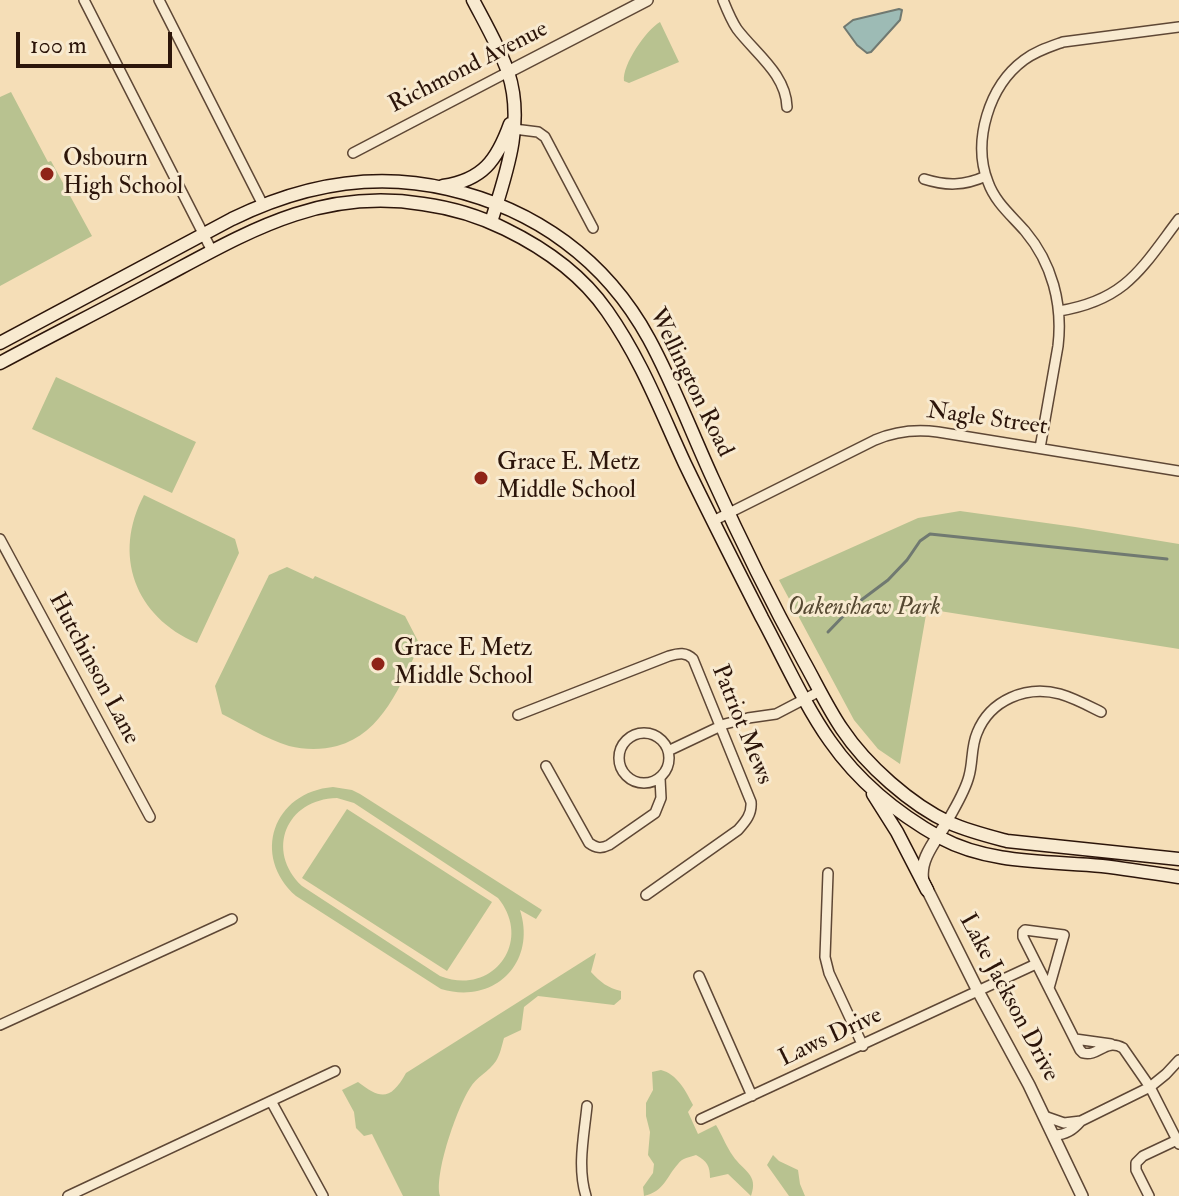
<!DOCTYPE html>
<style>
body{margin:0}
#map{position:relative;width:1179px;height:1196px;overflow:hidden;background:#f5deb7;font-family:"IM FELL Double Pica",serif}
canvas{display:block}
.scale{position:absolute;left:16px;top:32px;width:156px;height:36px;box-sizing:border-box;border:4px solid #2c150a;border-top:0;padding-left:10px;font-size:24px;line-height:28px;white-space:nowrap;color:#2c150a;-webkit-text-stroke:6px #f8ead0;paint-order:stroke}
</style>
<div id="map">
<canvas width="1179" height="1196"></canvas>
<div class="scale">100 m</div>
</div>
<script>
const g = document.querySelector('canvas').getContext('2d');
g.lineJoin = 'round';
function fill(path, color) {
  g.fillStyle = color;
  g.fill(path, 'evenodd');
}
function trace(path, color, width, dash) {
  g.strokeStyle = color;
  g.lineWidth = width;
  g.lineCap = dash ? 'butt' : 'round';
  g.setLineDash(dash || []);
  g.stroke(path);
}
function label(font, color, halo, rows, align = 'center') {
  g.font = font + ' "IM FELL Double Pica",serif';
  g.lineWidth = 6;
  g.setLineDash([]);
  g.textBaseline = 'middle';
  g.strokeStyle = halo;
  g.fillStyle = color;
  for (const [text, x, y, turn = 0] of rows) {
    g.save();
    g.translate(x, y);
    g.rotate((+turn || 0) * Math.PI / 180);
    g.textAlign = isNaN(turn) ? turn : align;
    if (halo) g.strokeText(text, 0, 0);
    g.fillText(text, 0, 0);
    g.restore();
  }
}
fill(new Path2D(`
 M 660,22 L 679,62 L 629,83 L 624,81 C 622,65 646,30 660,22 Z
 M 11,92 L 48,162 L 51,161 L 92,236 L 0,286 L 0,97 Z
 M 56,377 L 196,442 L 172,493 L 32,429 Z
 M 144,495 L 235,539 L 239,553 L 197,643 C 135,617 112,555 144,495 Z
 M 960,511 L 1075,527 L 1179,544 L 1179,649 L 927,609 L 900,764 L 878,749 L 854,720 L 779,580 L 918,518 Z
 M 287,567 L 313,579 L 315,576 L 405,616 L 420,645 C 400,684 384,733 337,746 C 322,750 305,750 289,746 C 266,739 244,725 222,714 L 215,686 L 269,575 Z
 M 333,787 L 352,790 L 360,794 L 542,910 L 536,919 L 520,910 C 537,963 494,1005 441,989 L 296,896 C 251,856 273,792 333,787 ZM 337,798 L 354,803 L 498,898 C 534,942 492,997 440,976 L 302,886 C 265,851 286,799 337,798 Z
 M 347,809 L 492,902 L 447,971 L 302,878 Z
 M 596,953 L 591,972 C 600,982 608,988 621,991 L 621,999 L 614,1005 L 538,996 L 524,1007 L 521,1030 L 504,1038 C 502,1045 500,1055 496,1061 C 489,1072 476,1077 470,1088 C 457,1108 434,1174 440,1196 L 403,1196 L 372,1134 L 364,1136 L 356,1128 L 354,1112 L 342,1090 L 358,1082 C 381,1100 391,1100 406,1073 Z
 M 661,1070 C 677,1074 686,1091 693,1105 L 688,1112 L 698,1134 L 716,1125 C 722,1135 726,1146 733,1156 C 743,1171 759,1174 751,1196 L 728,1174 L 710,1178 C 710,1166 707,1161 696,1155 C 690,1157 682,1158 678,1164 C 666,1177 665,1191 644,1196 L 643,1187 L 653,1173 L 654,1164 L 648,1155 L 650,1132 L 646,1116 L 646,1103 L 653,1090 L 652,1072 Z
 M 773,1155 L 779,1161 L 798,1170 L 800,1184 L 805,1196 L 789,1196 L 767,1165 Z`), '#b8c290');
const water = new Path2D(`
 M 899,9 L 902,10 L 900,20 L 871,52 L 867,53 L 857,45 L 844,27 L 853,20 Z`);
fill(water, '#9dbbb5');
trace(water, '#707971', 2);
trace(new Path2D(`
 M 828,632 L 852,607 L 888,580 L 907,560 L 920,541 L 930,534 L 1167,559`), '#707971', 3);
const minor = new Path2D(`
 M 84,0 L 212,251
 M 159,0 L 263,205
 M 723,0 C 727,10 731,20 737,29 C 755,53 786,74 787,107
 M 514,129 L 538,132 L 545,137 L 593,228
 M 353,153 L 508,72
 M 924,179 C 946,186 964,186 986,176
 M 1059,311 C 1126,300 1141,269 1179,219
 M 1040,448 L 1058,346 C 1063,304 1052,263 1025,231 C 1011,215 995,202 988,182 C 972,141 989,86 1024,60 C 1036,51 1049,47 1063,42 L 1179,27
 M 713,521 L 875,440 C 896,431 916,429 938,432 L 1179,471
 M 0,539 L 150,817
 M 518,715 L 669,656 C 679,653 686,652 693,659 L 751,802 C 752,814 746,821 738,830 L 646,895
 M619 758a25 25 0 1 1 50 0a25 25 0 1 1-50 0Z
 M 668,751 L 725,724 L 748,718 L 776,714 L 820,691
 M 546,766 L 589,843 C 596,848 601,849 609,845 L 655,813 L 661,798 L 660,778
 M 947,822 C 955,807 965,792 969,776 C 973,762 971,747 977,733 C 990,700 1026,685 1060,694 C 1074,698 1087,705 1101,712
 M 828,873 L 825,957 L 829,973 L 863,1046
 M 699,976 L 752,1096
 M 1049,988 L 1064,935 L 1025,930 L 1023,932 L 1023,937 L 1080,1050 L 1083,1053 C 1099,1057 1105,1038 1123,1048 L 1150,1087 L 1179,1144
 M 0,1025 L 232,919
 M 1075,1039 L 1111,1044
 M 271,1101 L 323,1196
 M 1044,1116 L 1064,1123 L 1081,1121 L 1150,1087 L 1166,1074 L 1179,1060
 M 701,1119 L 1036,964
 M 1054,1135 C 1066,1135 1073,1130 1081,1121
 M 68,1196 L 335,1071
 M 586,1196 C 577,1167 584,1136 587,1106
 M 1149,1196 L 1136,1170 L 1136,1163 L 1143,1156 L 1177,1140`);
const tertiary = new Path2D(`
 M 508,72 L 647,0
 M 947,822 C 937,839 918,860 923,881 L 978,991 L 1029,1085 L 1082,1196`);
const secondary = new Path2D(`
 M 473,0 C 485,23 499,47 508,72 C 525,123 506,174 491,222
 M 443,186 C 483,180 497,160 510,124
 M 0,343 L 232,219 C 299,186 373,171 448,189 C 535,209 606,260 649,339 C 673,383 691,431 712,477 C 740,539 770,600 803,660 C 816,683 827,707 842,729 C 866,765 911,805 950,823 C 968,831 988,836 1007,841 L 1179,859
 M 0,363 C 50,336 102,310 152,283 C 243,235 316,187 423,204 C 452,208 479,216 505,229 C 544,248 582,275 607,311 C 642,361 660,410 685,464 C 710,516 736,567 762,618 C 783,657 805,706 830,741 C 858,781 898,814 941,838 C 989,864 1049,861 1102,866 C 1127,869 1153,873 1179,877
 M 873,794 L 897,832 L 927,890`);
trace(minor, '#5e4735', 12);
trace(tertiary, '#5e4735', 14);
trace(secondary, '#2c150a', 15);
trace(minor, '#f8ead0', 9);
trace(tertiary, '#f8ead0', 11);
trace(secondary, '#f8ead0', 12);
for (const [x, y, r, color] of [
 [47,174,8,"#8f2418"],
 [481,478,8,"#8f2418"],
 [378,664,8,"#8f2418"]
]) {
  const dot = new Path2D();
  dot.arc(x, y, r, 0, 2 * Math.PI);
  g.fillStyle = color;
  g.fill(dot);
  trace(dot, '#f8ead0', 3);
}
label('24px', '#2c150a', '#f8ead0', [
 ["Richmond Avenue",469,68,-27],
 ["Wellington Road",690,383,64],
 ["Nagle Street",987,420,8],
 ["Hutchinson Lane",93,669,62],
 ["Patriot Mews",741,725,68],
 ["Lake Jackson Drive",1008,998,62],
 ["Laws Drive",831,1038,-25]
]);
label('24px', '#2c150a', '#f8ead0', [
 ["Osbourn",63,160],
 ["High School",63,188],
 ["Grace E. Metz",497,464],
 ["Middle School",497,492],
 ["Grace E Metz",394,650],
 ["Middle School",394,678]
], 'left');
label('italic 24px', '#564932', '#f8ead0', [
 ["Oakenshaw Park",864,609]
]);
</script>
